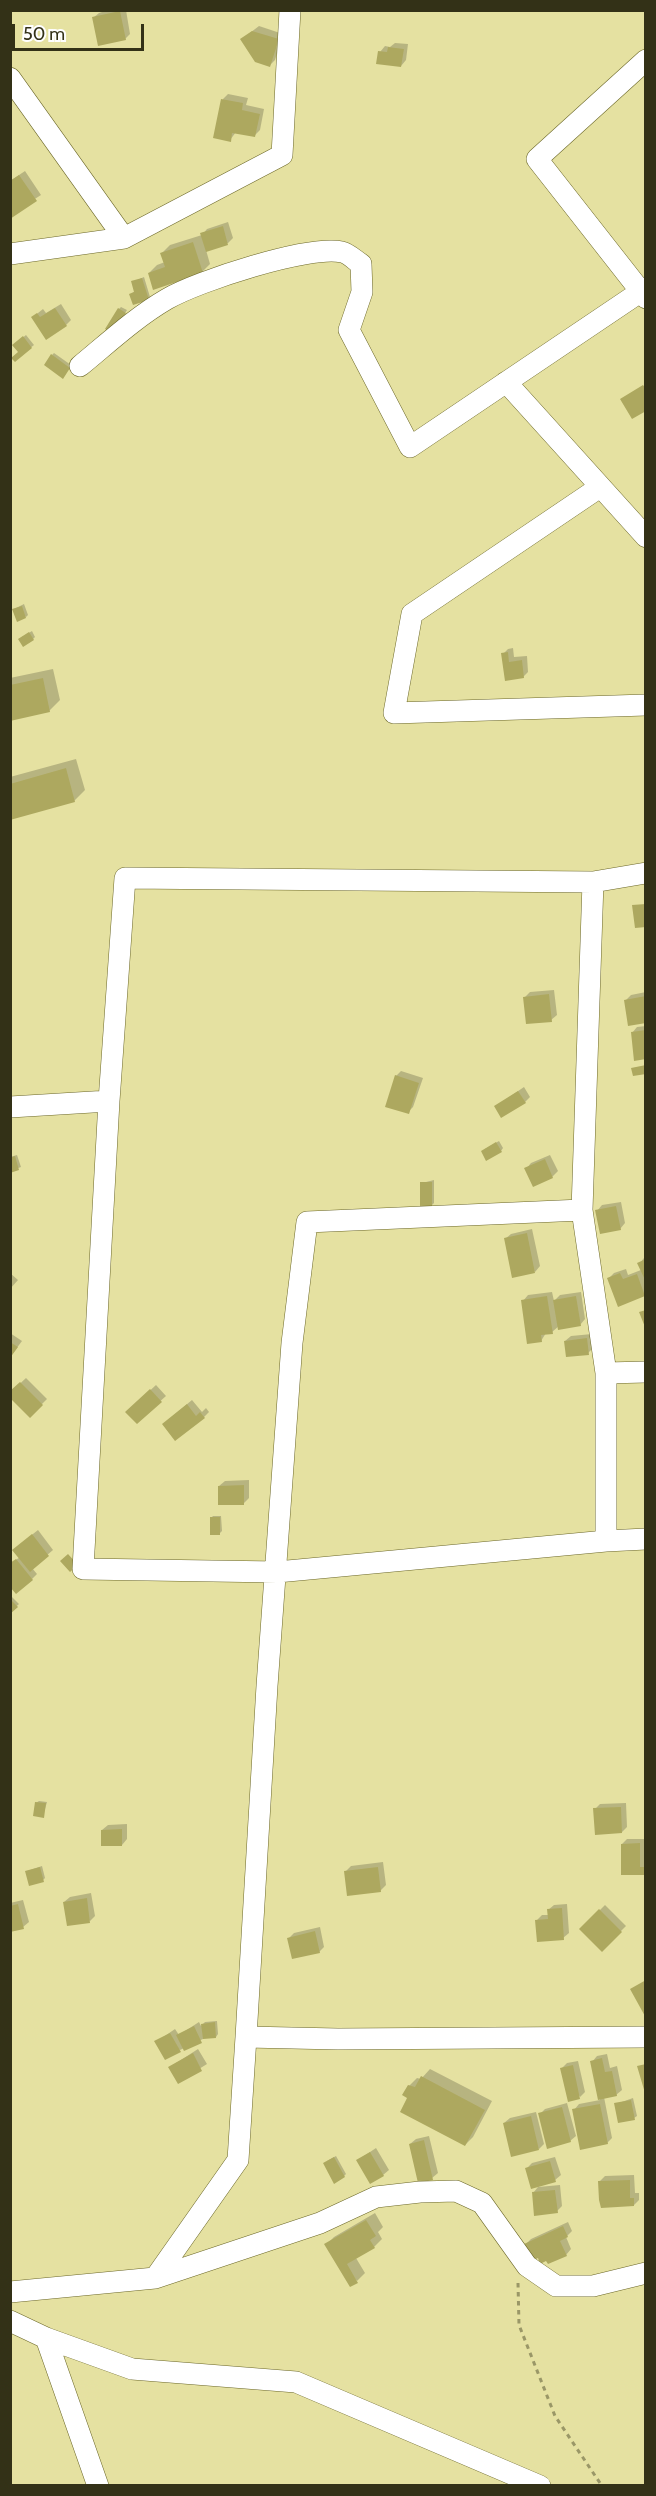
<!DOCTYPE html>
<style>
body{margin:0}
#map{position:relative;width:656px;height:2496px;overflow:hidden;background:#e5e1a1;font-family:Cabin,sans-serif}
canvas{display:block}
.frame{position:absolute;inset:0;border:12px solid #333117;pointer-events:none}
.scale{position:absolute;left:12px;top:24px;width:132px;height:27px;box-sizing:border-box;border:3px solid #333117;border-top:0;padding-left:8px;font-size:18px;line-height:21px;white-space:nowrap;color:#333117;-webkit-text-stroke:4px #fefefe;paint-order:stroke}
</style>
<div id="map">
<canvas width="656" height="2496"></canvas>
<div class="frame"></div>
<div class="scale">50 m</div>
</div>
<script>
const g = document.querySelector('canvas').getContext('2d');
g.lineJoin = 'round';
function fill(path, color) {
  g.fillStyle = color;
  g.fill(path, 'evenodd');
}
function trace(path, color, width, dash) {
  g.strokeStyle = color;
  g.lineWidth = width;
  g.lineCap = dash ? 'butt' : 'round';
  g.setLineDash(dash || []);
  g.stroke(path);
}
fill(new Path2D(`
 M 108,10 L 126,10 L 130,34 L 125,39 L 93,18 L 99,13 Z
 M 259,26 L 283,34 L 275,60 L 270,65 L 242,39 Z
 M 395,43 L 408,44 L 406,60 L 401,66 L 380,52 L 385,46 L 390,47 Z
 M 228,94 L 248,98 L 246,105 L 264,109 L 260,130 L 254,136 L 236,132 L 230,140 L 223,99 Z
 M 25,171 L 41,195 L 10,215 L 10,181 Z
 M 228,222 L 233,238 L 228,243 L 206,250 L 210,264 L 202,272 L 149,273 L 157,265 L 165,262 L 162,253 L 170,245 L 202,235 L 207,229 Z
 M 144,277 L 150,297 L 148,299 L 131,294 L 135,291 L 133,282 Z
 M 61,304 L 71,320 L 66,325 L 33,317 L 43,309 L 46,313 Z
 M 121,307 L 127,310 L 114,330 L 119,309 Z
 M 26,335 L 34,345 L 15,360 L 19,352 L 14,345 Z
 M 54,353 L 71,365 L 65,375 L 52,355 Z
 M 24,604 L 28,615 L 26,617 L 14,609 Z
 M 32,631 L 35,637 L 33,639 L 22,637 Z
 M 513,648 L 514,657 L 527,656 L 528,672 L 523,677 L 506,679 L 503,654 L 508,649 Z
 M 53,669 L 60,700 L 49,711 L 10,719 L 10,678 Z
 M 76,759 L 85,790 L 74,801 L 10,819 L 10,777 Z
 M 554,990 L 557,1015 L 551,1020 L 525,997 L 530,992 Z
 M 646,992 L 646,1021 L 626,1000 L 631,995 Z
 M 646,1026 L 646,1058 L 632,1033 L 637,1027 Z
 M 401,1071 L 423,1078 L 413,1107 L 408,1112 L 396,1076 Z
 M 524,1087 L 530,1097 L 525,1102 L 496,1106 Z
 M 499,1141 L 503,1148 L 501,1151 L 485,1149 Z
 M 17,1155 L 21,1167 L 10,1171 L 10,1157 Z
 M 550,1155 L 558,1171 L 552,1177 L 526,1169 L 531,1163 Z
 M 434,1180 L 434,1203 L 432,1205 L 422,1183 Z
 M 621,1202 L 625,1223 L 620,1229 L 597,1211 L 602,1205 Z
 M 532,1229 L 540,1266 L 535,1272 L 505,1239 L 511,1234 Z
 M 644,1258 L 646,1258 L 645,1295 L 609,1278 L 614,1273 L 626,1269 L 628,1275 L 641,1270 L 639,1264 Z
 M 10,1273 L 18,1280 L 10,1289 Z
 M 552,1292 L 554,1301 L 560,1295 L 581,1292 L 585,1319 L 580,1325 L 559,1326 L 552,1332 L 546,1333 L 541,1341 L 523,1301 L 528,1295 Z
 M 10,1333 L 22,1341 L 10,1357 Z
 M 592,1334 L 593,1348 L 588,1353 L 565,1341 L 571,1336 Z
 M 26,1378 L 47,1399 L 30,1416 L 10,1393 Z
 M 156,1385 L 166,1396 L 137,1422 L 127,1412 Z
 M 192,1400 L 202,1412 L 206,1408 L 209,1412 L 204,1417 L 169,1419 Z
 M 249,1480 L 249,1498 L 244,1503 L 219,1486 L 225,1481 Z
 M 213,1516 L 221,1516 L 222,1531 L 220,1533 L 211,1518 Z
 M 38,1530 L 53,1550 L 32,1568 L 37,1574 L 32,1579 L 10,1564 L 20,1557 L 19,1545 Z
 M 10,1595 L 19,1604 L 10,1612 Z
 M 39,1801 L 47,1802 L 43,1816 L 36,1803 Z
 M 626,1803 L 627,1827 L 622,1832 L 595,1809 L 600,1804 Z
 M 127,1824 L 127,1839 L 122,1845 L 102,1830 L 108,1825 Z
 M 627,1839 L 645,1839 L 646,1873 L 622,1874 L 622,1844 Z
 M 383,1862 L 386,1885 L 380,1891 L 346,1871 L 351,1866 Z
 M 42,1866 L 45,1878 L 43,1880 L 27,1871 Z
 M 91,1893 L 95,1916 L 90,1921 L 64,1902 L 70,1897 Z
 M 23,1900 L 29,1922 L 23,1927 L 10,1931 L 10,1903 Z
 M 567,1904 L 569,1933 L 563,1938 L 537,1920 L 542,1915 L 549,1915 L 548,1910 L 554,1905 Z
 M 605,1905 L 626,1926 L 602,1950 L 581,1929 Z
 M 320,1927 L 324,1947 L 319,1952 L 289,1938 L 294,1933 Z
 M 217,2021 L 218,2034 L 216,2037 L 205,2038 L 180,2050 L 156,2042 L 175,2029 L 179,2035 L 199,2022 L 201,2026 L 205,2022 Z
 M 198,2049 L 207,2064 L 178,2082 L 170,2067 Z
 M 607,2054 L 610,2068 L 617,2066 L 622,2090 L 616,2095 L 604,2097 L 612,2138 L 607,2143 L 574,2110 L 579,2104 L 600,2100 L 592,2062 L 597,2056 Z
 M 578,2061 L 585,2092 L 580,2097 L 562,2068 L 567,2063 Z
 M 430,2069 L 492,2101 L 473,2137 L 465,2145 L 409,2097 L 409,2086 L 417,2078 L 421,2079 Z
 M 633,2098 L 637,2116 L 634,2118 L 616,2104 Z
 M 567,2103 L 576,2136 L 570,2141 L 540,2114 L 545,2109 Z
 M 536,2112 L 544,2144 L 539,2149 L 504,2123 L 510,2118 Z
 M 429,2136 L 438,2173 L 432,2178 L 410,2144 L 416,2139 Z
 M 376,2148 L 389,2170 L 383,2175 L 358,2160 Z
 M 336,2156 L 346,2174 L 344,2176 L 327,2161 Z
 M 555,2157 L 561,2175 L 555,2180 L 527,2168 L 532,2163 Z
 M 634,2175 L 635,2193 L 639,2193 L 639,2200 L 634,2205 L 600,2181 L 605,2176 Z
 M 560,2185 L 562,2206 L 557,2211 L 533,2193 L 538,2187 Z
 M 375,2213 L 383,2227 L 378,2232 L 382,2239 L 374,2247 L 356,2258 L 365,2273 L 357,2281 L 326,2245 L 334,2237 Z
 M 568,2222 L 572,2231 L 566,2237 L 571,2249 L 566,2255 L 547,2259 L 539,2256 L 526,2244 L 531,2239 Z`), '#0003');
fill(new Path2D(`
 M 120,11 L 126,40 L 98,46 L 92,17 Z
 M 252,31 L 279,39 L 270,67 L 255,62 L 240,39 Z
 M 388,47 L 404,49 L 401,67 L 376,64 L 378,51 L 387,52 Z
 M 221,99 L 243,103 L 242,110 L 260,114 L 255,137 L 232,133 L 231,142 L 213,138 Z
 M 19,175 L 37,201 L 10,219 L 10,181 Z
 M 223,226 L 228,245 L 206,252 L 200,233 Z
 M 193,242 L 203,273 L 153,290 L 148,273 L 165,267 L 160,253 Z
 M 142,278 L 149,300 L 133,305 L 129,294 L 134,292 L 131,281 Z
 M 55,308 L 67,326 L 46,340 L 31,317 L 37,313 L 40,317 Z
 M 118,308 L 126,313 L 113,334 L 105,329 Z
 M 23,336 L 32,348 L 15,362 L 11,358 L 18,352 L 12,345 Z
 M 51,354 L 70,368 L 63,379 L 44,365 Z
 M 643,385 L 646,389 L 646,411 L 632,419 L 620,399 Z
 M 22,606 L 26,618 L 17,622 L 12,609 Z
 M 29,632 L 34,640 L 23,647 L 18,639 Z
 M 508,652 L 509,662 L 522,660 L 524,678 L 505,681 L 501,653 Z
 M 43,678 L 50,712 L 10,721 L 10,685 Z
 M 66,768 L 75,802 L 10,820 L 10,784 Z
 M 646,904 L 646,927 L 635,928 L 632,905 Z
 M 549,994 L 552,1022 L 526,1024 L 523,997 Z
 M 646,996 L 646,1023 L 628,1026 L 624,1000 Z
 M 646,1030 L 646,1059 L 634,1061 L 631,1032 Z
 M 646,1065 L 646,1074 L 633,1076 L 631,1068 Z
 M 395,1075 L 419,1083 L 409,1114 L 385,1107 Z
 M 518,1091 L 526,1103 L 501,1118 L 494,1106 Z
 M 496,1142 L 502,1152 L 486,1161 L 481,1151 Z
 M 15,1156 L 19,1170 L 10,1173 L 10,1158 Z
 M 545,1159 L 553,1178 L 533,1187 L 524,1168 Z
 M 420,1182 L 432,1182 L 432,1206 L 420,1207 Z
 M 616,1206 L 621,1230 L 600,1234 L 595,1210 Z
 M 527,1233 L 535,1273 L 512,1278 L 504,1238 Z
 M 646,1259 L 646,1282 L 637,1263 Z
 M 620,1273 L 623,1279 L 637,1274 L 645,1296 L 618,1307 L 607,1278 Z
 M 547,1296 L 553,1334 L 541,1335 L 542,1342 L 527,1344 L 521,1300 Z
 M 576,1296 L 581,1326 L 558,1330 L 553,1300 Z
 M 646,1310 L 646,1327 L 645,1327 L 639,1312 Z
 M 587,1338 L 589,1355 L 566,1357 L 564,1341 Z
 M 10,1342 L 18,1347 L 10,1358 Z
 M 20,1382 L 43,1405 L 30,1418 L 10,1398 L 10,1391 Z
 M 150,1389 L 162,1402 L 137,1424 L 125,1412 Z
 M 187,1404 L 196,1416 L 200,1412 L 205,1418 L 175,1441 L 162,1424 Z
 M 244,1485 L 244,1505 L 218,1505 L 218,1486 Z
 M 210,1517 L 220,1517 L 220,1535 L 210,1535 Z
 M 32,1534 L 49,1556 L 30,1572 L 12,1550 Z
 M 68,1554 L 78,1565 L 70,1572 L 60,1561 Z
 M 16,1559 L 33,1580 L 16,1594 L 10,1587 L 10,1563 Z
 M 10,1599 L 18,1607 L 10,1614 Z
 M 35,1802 L 46,1803 L 44,1818 L 33,1816 Z
 M 621,1807 L 622,1833 L 595,1835 L 593,1808 Z
 M 122,1829 L 122,1846 L 101,1846 L 101,1830 Z
 M 640,1843 L 640,1867 L 646,1867 L 646,1875 L 621,1875 L 621,1844 Z
 M 40,1867 L 44,1882 L 29,1886 L 25,1871 Z
 M 378,1867 L 381,1892 L 347,1896 L 344,1871 Z
 M 87,1898 L 90,1923 L 67,1926 L 63,1902 Z
 M 18,1904 L 24,1929 L 10,1932 L 10,1906 Z
 M 562,1908 L 564,1940 L 537,1942 L 535,1920 L 548,1919 L 547,1909 Z
 M 599,1909 L 622,1932 L 602,1952 L 579,1929 Z
 M 315,1931 L 320,1953 L 292,1959 L 287,1938 Z
 M 646,1980 L 646,2018 L 630,1989 Z
 M 215,2022 L 216,2038 L 203,2039 L 201,2024 Z
 M 194,2026 L 202,2043 L 184,2051 L 176,2035 Z
 M 170,2033 L 181,2052 L 165,2060 L 154,2041 Z
 M 193,2053 L 202,2071 L 178,2084 L 168,2067 Z
 M 602,2058 L 605,2072 L 612,2071 L 617,2096 L 598,2100 L 590,2061 Z
 M 646,2064 L 646,2093 L 645,2093 L 637,2066 Z
 M 573,2065 L 580,2099 L 568,2102 L 560,2068 Z
 M 421,2076 L 485,2110 L 465,2146 L 400,2112 L 407,2098 L 402,2095 L 408,2085 L 415,2087 Z
 M 631,2100 L 635,2120 L 618,2123 L 614,2103 Z
 M 600,2104 L 608,2144 L 580,2150 L 572,2109 Z
 M 562,2107 L 571,2142 L 547,2149 L 538,2113 Z
 M 531,2116 L 539,2150 L 511,2157 L 503,2123 Z
 M 424,2140 L 433,2180 L 418,2183 L 409,2144 Z
 M 370,2152 L 384,2176 L 370,2184 L 356,2160 Z
 M 334,2157 L 345,2177 L 334,2184 L 323,2163 Z
 M 550,2161 L 556,2182 L 531,2189 L 525,2168 Z
 M 630,2180 L 630,2198 L 634,2198 L 634,2206 L 601,2208 L 599,2200 L 598,2181 Z
 M 555,2190 L 558,2213 L 534,2216 L 532,2192 Z
 M 366,2220 L 376,2236 L 370,2240 L 375,2248 L 347,2264 L 358,2283 L 350,2287 L 324,2244 Z
 M 563,2226 L 568,2237 L 560,2241 L 567,2256 L 548,2264 L 546,2261 L 540,2264 L 538,2258 L 532,2261 L 524,2244 Z`), '#ada85f');
const minor = new Path2D(`
 M 646,60 L 537,159 L 646,298
 M 10,78 L 124,238
 M 10,254 L 124,238 L 282,155 L 290,10
 M 80,366 C 108,343 136,317 167,299 C 198,281 308,245 342,252 C 348,253 356,261 361,264 L 362,292 L 349,330 L 410,447 L 646,288
 M 506,382 L 646,537
 M 600,487 L 412,614 L 394,713 L 646,705
 M 646,873 L 593,882 L 125,878 L 109,1101 L 83,1569 L 277,1572 L 606,1541 L 646,1539
 M 593,882 L 582,1210 L 606,1373
 M 10,1107 L 109,1101
 M 606,1541 L 606,1373 L 646,1372
 M 246,2037 L 267,1686 L 292,1343 L 307,1222 L 582,1210
 M 155,2278 L 238,2160 L 246,2037 L 338,2039 L 646,2037
 M 10,2292 L 155,2278 L 320,2223 L 376,2197 L 420,2192 L 456,2191 L 482,2203 L 527,2266 L 556,2286 L 593,2286 L 646,2273
 M 10,2321 L 46,2338 L 132,2369 L 296,2382 L 540,2486
 M 46,2338 L 98,2486`);
trace(minor, '#6b6728', 22);
trace(new Path2D(`
 M 518,2283 L 519,2325 L 555,2416 L 602,2486`), '#9a9767', 3, [4.5, 4.5]);
trace(minor, '#fff', 21);
</script>
